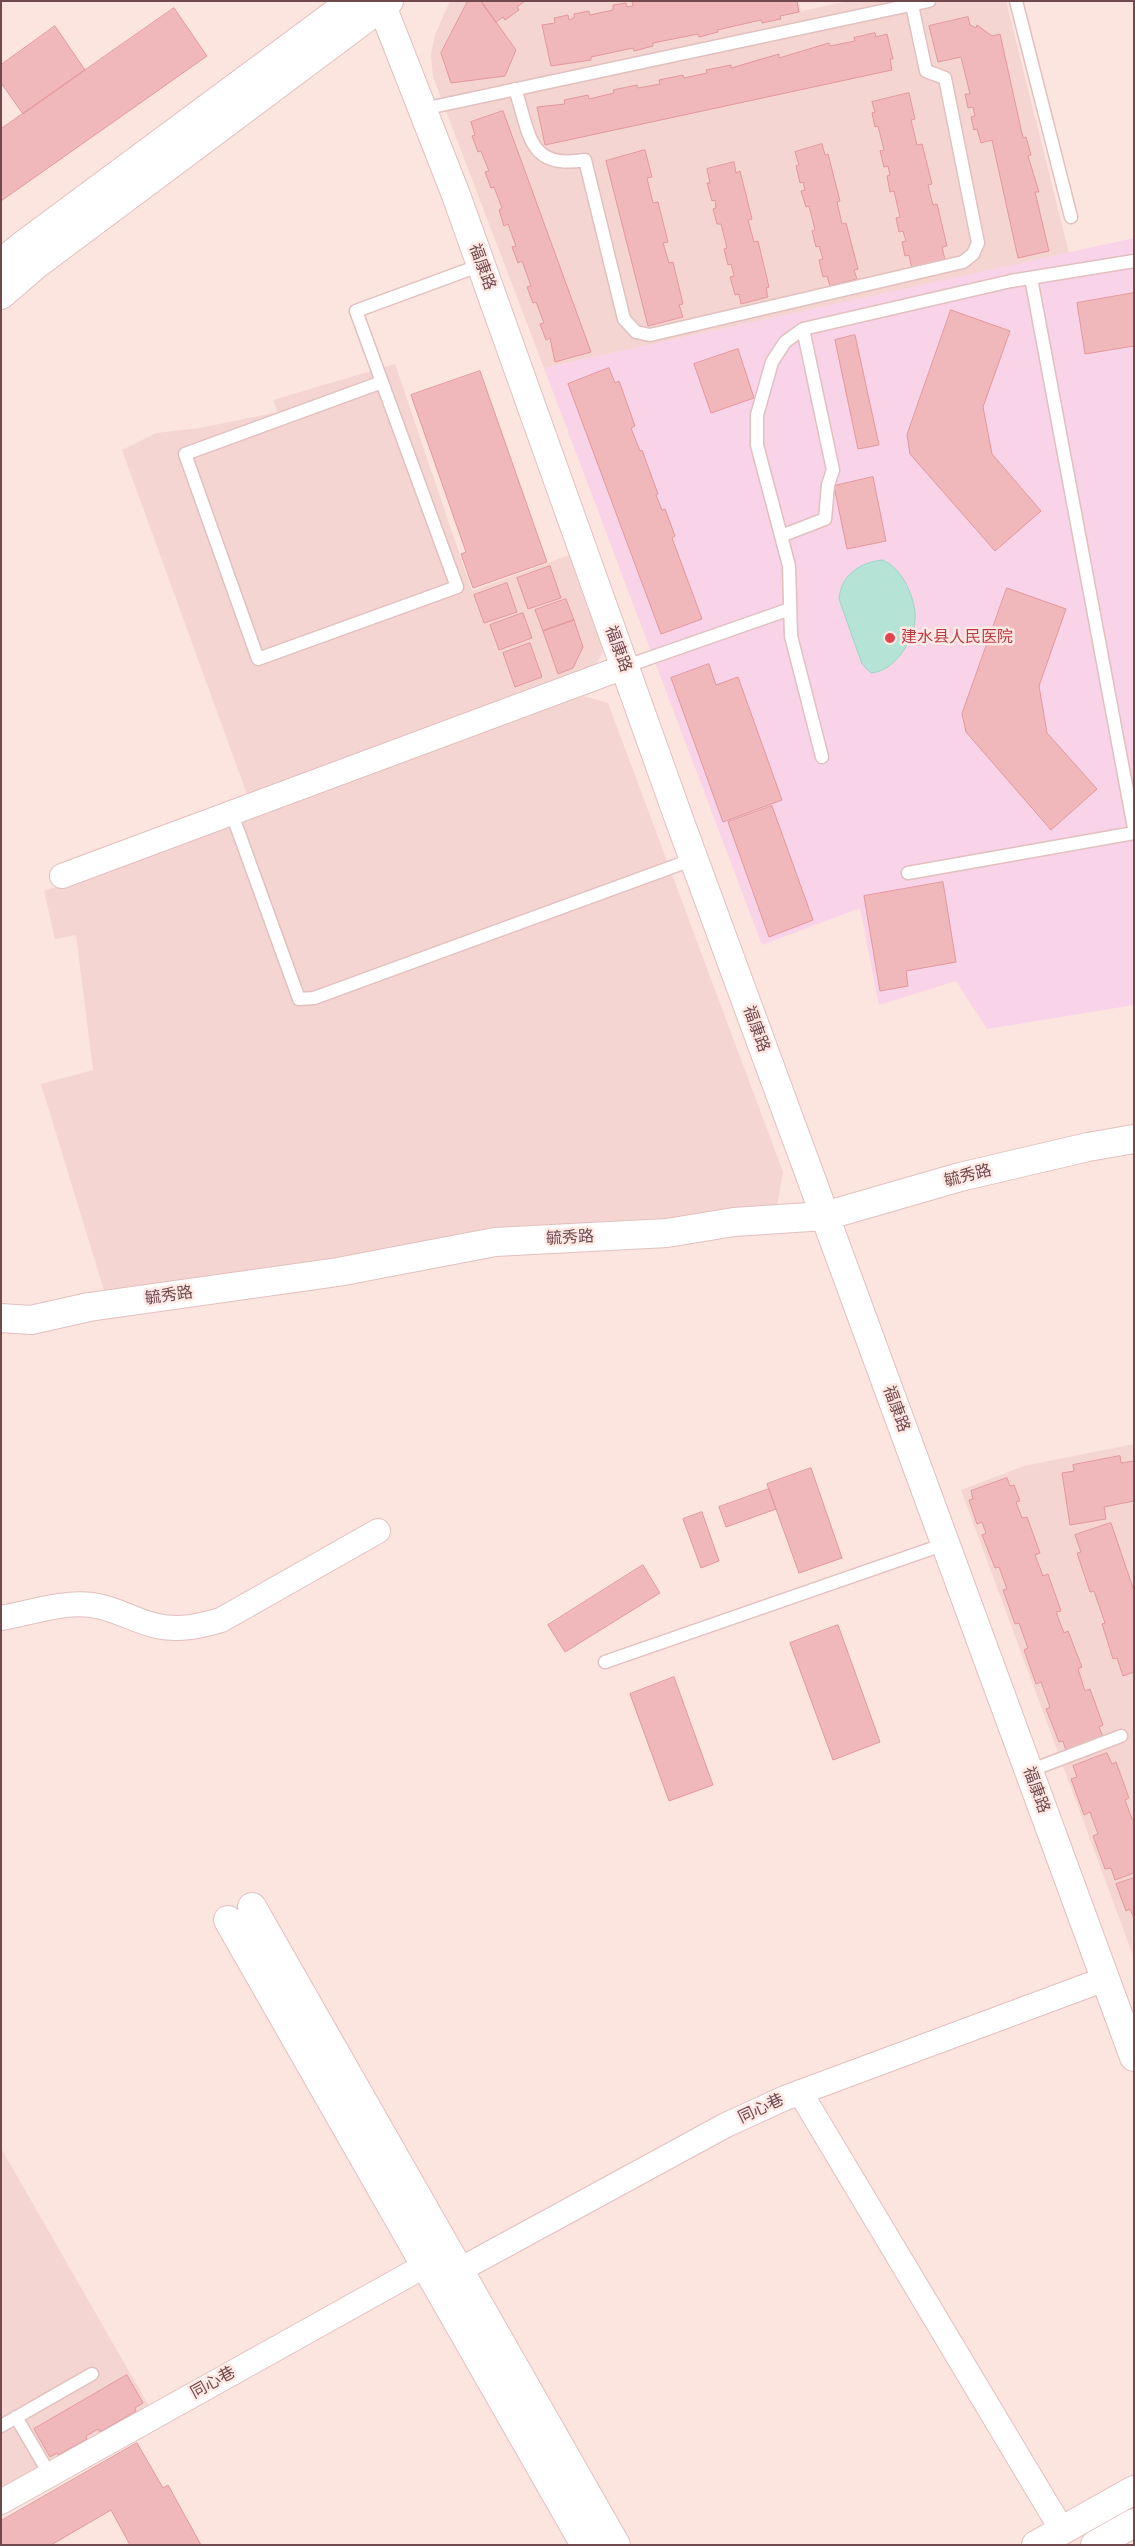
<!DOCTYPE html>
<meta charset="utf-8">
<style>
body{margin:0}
#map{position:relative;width:1135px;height:2546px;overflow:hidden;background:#fce4df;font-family:"Fira Sans Condensed",sans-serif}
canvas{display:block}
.frame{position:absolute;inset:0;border:2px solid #71484b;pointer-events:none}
</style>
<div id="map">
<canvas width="1135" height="2546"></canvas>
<div class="frame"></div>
</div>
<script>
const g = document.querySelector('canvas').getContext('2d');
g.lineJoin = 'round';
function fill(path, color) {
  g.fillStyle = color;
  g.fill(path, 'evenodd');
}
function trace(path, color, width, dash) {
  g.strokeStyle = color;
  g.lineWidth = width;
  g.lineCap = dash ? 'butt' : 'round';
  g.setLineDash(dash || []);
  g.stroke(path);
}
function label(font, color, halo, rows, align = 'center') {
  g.font = font + ' "Fira Sans Condensed","Noto Sans SC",sans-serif';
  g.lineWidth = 5;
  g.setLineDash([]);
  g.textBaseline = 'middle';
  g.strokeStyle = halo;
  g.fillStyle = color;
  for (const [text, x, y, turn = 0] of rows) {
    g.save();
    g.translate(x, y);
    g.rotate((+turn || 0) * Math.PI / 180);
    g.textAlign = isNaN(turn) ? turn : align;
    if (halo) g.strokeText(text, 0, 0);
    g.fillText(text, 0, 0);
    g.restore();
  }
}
fill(new Path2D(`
 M 450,1 L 799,1 L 801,11 L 849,1 L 1006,1 L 1069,253 L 544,368 L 433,77 L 431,54 L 435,35 Z
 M 395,364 L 472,591 L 569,555 L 604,649 L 595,668 L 248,797 L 122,450 L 156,433 L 200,428 L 278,412 L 273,400 Z
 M 584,696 L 608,703 L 783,1172 L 777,1206 L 106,1297 L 41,1084 L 93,1070 L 76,935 L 55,939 L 44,891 Z
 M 1134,1444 L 1134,1958 L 961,1490 L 1024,1466 Z
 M 1,2148 L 150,2408 L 1,2490 Z`), '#f5d5d1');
fill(new Path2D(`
 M 1134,238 L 1134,1005 L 987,1029 L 956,981 L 879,1005 L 860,908 L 762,945 L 544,368 Z`), '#f9d3e8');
const water = new Path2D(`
 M 882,560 C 901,567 913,593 915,613 C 917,637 896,671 871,673 L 862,664 L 839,599 C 841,575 859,563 882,560 Z`);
fill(water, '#b5e4d6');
trace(water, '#9bd6c5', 1);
const building = new Path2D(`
 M 468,1 L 481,1 L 516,50 L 505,76 L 451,83 L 441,53 Z
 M 481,1 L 525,1 L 517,7 L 519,10 L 505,20 L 503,17 L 496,22 Z
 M 632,1 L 797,1 L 799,12 L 780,16 L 781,19 L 762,23 L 761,20 L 717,30 L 718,32 L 699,37 L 698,34 L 653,43 L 653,46 L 634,51 L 633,48 L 591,57 L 591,60 L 551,66 L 542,25 L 555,23 L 554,18 L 568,15 L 569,20 L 574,18 L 574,14 L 589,11 L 590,15 L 613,10 L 613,5 L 626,3 L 627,7 L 633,6 Z
 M 174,8 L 207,56 L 1,201 L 1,129 Z
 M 968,17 L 970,25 L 976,28 L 977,25 L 992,36 L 1000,34 L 1023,138 L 1026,137 L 1031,155 L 1028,156 L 1039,192 L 1035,192 L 1049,251 L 1018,258 L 992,140 L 981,143 L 977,129 L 974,130 L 971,117 L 975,116 L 973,107 L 968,108 L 965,94 L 970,94 L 961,57 L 938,62 L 929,26 Z
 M 55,26 L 85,70 L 23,114 L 1,83 L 1,65 Z
 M 875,33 L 876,37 L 887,34 L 893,59 L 890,59 L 892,70 L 545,145 L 537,107 L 565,104 L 564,100 L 588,95 L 589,99 L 614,93 L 613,90 L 637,85 L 638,88 L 660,84 L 659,80 L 683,75 L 684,78 L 707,73 L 706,70 L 731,65 L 731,68 L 779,54 L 779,58 L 829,43 L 830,46 L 855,41 L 854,38 Z
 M 909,93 L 915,119 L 911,120 L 917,145 L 922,144 L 932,184 L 928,185 L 933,205 L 937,204 L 947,246 L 942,247 L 945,260 L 912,269 L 909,255 L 905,256 L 902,242 L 906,241 L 903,231 L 899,232 L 896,218 L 900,217 L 894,191 L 890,192 L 887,176 L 890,175 L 888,166 L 884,167 L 880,151 L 884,150 L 878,126 L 875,127 L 872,113 L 875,112 L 872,102 Z
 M 503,111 L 591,352 L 555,362 L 550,338 L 546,340 L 540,324 L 544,323 L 536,302 L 533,303 L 527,287 L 531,286 L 522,261 L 518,263 L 512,247 L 516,246 L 508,224 L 504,226 L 499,210 L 502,208 L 494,187 L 491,188 L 485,172 L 489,171 L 481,151 L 478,152 L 472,136 L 475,135 L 471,122 Z
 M 822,144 L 825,155 L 828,154 L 840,201 L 837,202 L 842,224 L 846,223 L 858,269 L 854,270 L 857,279 L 830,286 L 827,276 L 823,277 L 819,260 L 823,259 L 819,246 L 816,247 L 812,231 L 815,230 L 809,206 L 806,207 L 801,191 L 805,190 L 803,182 L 800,183 L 796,166 L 799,165 L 795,152 Z
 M 645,150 L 652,177 L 647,178 L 653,203 L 658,202 L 668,242 L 663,243 L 669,263 L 673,262 L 683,304 L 679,305 L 683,317 L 648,326 L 606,161 Z
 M 734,162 L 736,173 L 740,171 L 752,219 L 748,220 L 754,242 L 758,241 L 769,287 L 766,288 L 768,297 L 741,304 L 739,294 L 735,295 L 730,277 L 734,276 L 731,264 L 728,265 L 724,249 L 727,248 L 721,224 L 717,224 L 713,209 L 716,208 L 715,200 L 712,201 L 707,183 L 710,183 L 707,169 Z
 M 1134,293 L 1134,346 L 1085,354 L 1077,303 Z
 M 951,310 L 1010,331 L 983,407 L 992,454 L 1041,511 L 995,551 L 910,454 L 907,435 Z
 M 855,335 L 879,445 L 858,449 L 835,340 Z
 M 738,349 L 754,398 L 711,413 L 694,364 Z
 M 609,368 L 615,383 L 619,381 L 635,426 L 631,428 L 640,451 L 642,450 L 658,494 L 656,495 L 662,510 L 665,509 L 675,536 L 672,538 L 702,619 L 661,634 L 568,384 Z
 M 480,371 L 547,562 L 473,588 L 461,554 L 466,552 L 411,395 Z
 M 873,477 L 886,541 L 847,549 L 834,486 Z
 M 550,566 L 561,598 L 528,609 L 517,578 Z
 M 507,583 L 517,612 L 484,623 L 474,595 Z
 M 1007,588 L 1066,609 L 1039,686 L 1047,733 L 1097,789 L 1051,830 L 966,732 L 962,714 Z
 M 566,599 L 574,620 L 543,631 L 535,610 Z
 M 523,613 L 532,638 L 499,650 L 490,625 Z
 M 574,620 L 583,647 L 573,668 L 558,674 L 543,631 Z
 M 530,643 L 542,677 L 515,687 L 503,653 Z
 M 709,664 L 716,685 L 738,677 L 782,800 L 723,822 L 671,678 Z
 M 772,806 L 813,920 L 769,937 L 728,822 Z
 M 943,882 L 956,962 L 906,971 L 908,986 L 880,991 L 864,896 Z
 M 1120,1456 L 1121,1463 L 1134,1461 L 1134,1501 L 1104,1507 L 1106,1519 L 1070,1525 L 1062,1473 L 1074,1471 L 1073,1465 Z
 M 811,1468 L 842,1558 L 799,1573 L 767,1484 Z
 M 1007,1478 L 1010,1486 L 1014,1485 L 1020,1501 L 1016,1502 L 1022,1518 L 1027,1517 L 1040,1553 L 1035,1555 L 1043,1576 L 1048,1574 L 1061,1611 L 1056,1612 L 1064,1633 L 1068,1631 L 1082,1667 L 1078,1669 L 1085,1691 L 1090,1689 L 1103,1725 L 1099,1727 L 1103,1737 L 1066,1751 L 1063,1741 L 1059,1742 L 1046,1709 L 1050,1707 L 1041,1682 L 1036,1684 L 1024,1650 L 1028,1648 L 1019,1623 L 1015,1624 L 1003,1590 L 1007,1589 L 999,1567 L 995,1568 L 982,1535 L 986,1533 L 982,1522 L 977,1524 L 969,1500 L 973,1499 L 971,1491 Z
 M 769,1489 L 776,1509 L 726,1527 L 719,1507 Z
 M 702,1512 L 719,1561 L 701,1568 L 683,1519 Z
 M 1111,1523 L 1134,1591 L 1134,1672 L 1123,1676 L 1117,1658 L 1113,1659 L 1102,1624 L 1105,1623 L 1094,1591 L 1090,1592 L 1077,1553 L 1081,1552 L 1075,1535 Z
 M 643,1565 L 660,1593 L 565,1652 L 548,1625 Z
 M 838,1625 L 880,1742 L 833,1760 L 790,1643 Z
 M 674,1677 L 713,1785 L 669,1801 L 630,1694 Z
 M 1107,1753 L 1112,1764 L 1116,1762 L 1129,1798 L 1125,1800 L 1132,1819 L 1134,1819 L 1134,1873 L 1115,1880 L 1111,1868 L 1105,1869 L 1093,1836 L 1098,1834 L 1090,1812 L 1084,1815 L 1071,1779 L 1077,1777 L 1073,1766 Z
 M 1134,1878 L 1134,1918 L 1130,1909 L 1126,1911 L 1116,1884 Z
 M 127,2375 L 143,2403 L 135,2408 L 136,2411 L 100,2432 L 98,2429 L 86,2436 L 87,2439 L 58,2455 L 57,2453 L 50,2457 L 34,2429 Z
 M 137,2443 L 163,2488 L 168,2485 L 201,2545 L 130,2545 L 111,2510 L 51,2545 L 1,2545 L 1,2521 Z`);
fill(building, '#f0b8ba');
trace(building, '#e3989d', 1);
const service = new Path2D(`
 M 1016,1 L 1071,217
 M 515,89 C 530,133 527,170 585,160 L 624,319 L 636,332 L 650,335 L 963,262 L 973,254 L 978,243 L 945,78 L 926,71 L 912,5
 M 423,109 L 929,1
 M 1031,278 L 1134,828
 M 382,382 L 457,587 L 258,659 L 185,454 L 382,382 L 356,311 L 481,265
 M 781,536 L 825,519 L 828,485 L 833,470 L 803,329
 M 624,667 L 790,609
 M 822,757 L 791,636 L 789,566 L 757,445 L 757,415 L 772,362 L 785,342 L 803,329 L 1011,281 L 1134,261
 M 232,814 L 299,999 L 314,998 L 694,859
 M 908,873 L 1134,833
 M 605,1662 L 945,1544
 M 1029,1771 L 1121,1736
 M 16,2417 L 50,2475
 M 1,2426 L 92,2374`);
const minor = new Path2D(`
 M 62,876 L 624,667
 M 1,1618 C 30,1613 63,1601 92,1605 C 115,1608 135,1621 157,1626 C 180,1631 200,1626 221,1620 L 378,1531
 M 800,2092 L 1062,2530
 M 443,2279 L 726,2125 L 785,2098 L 1105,1979
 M 1,2502 L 426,2265`);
const tertiary = new Path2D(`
 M 380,1 L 456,195 L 679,819 L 1134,2057
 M 1,263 L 23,245 L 352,1
 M 1,295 L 37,264 L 389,1
 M 1,1318 L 31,1320 L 89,1307 L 338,1272 L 495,1242 L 667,1233 L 734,1222 L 825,1216 L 960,1177 L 1088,1147 L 1134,1139
 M 252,1907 L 616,2545
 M 228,1920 L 585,2545`);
const secondary = new Path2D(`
 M 1036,2545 L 1134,2490
 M 1095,2545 L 1134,2523`);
trace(service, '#e1c0bf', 15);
trace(minor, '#e1c0bf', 26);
trace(tertiary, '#e1c0bf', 30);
trace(secondary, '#e6bdbc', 30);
trace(service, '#fff', 12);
trace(minor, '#fff', 24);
trace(tertiary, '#fff', 28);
trace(secondary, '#fff', 28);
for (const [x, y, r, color] of [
 [890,638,6,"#e0444e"]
]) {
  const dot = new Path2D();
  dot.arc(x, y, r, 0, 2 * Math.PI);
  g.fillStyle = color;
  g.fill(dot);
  trace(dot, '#ffe9e5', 2);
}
label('16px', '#71484b', '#ffe9e5', [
 ["福康路",482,267,70],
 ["福康路",618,649,70],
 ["福康路",756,1029,70],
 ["毓秀路",968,1176,-14],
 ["毓秀路",570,1238,-3],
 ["毓秀路",169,1296,-8],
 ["福康路",896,1409,70],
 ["福康路",1036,1790,70],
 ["同心巷",761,2109,-25],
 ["同心巷",213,2383,-29]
]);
label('16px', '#be3a42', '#ffe9e5', [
 ["建水县人民医院",901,638]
], 'left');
</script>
